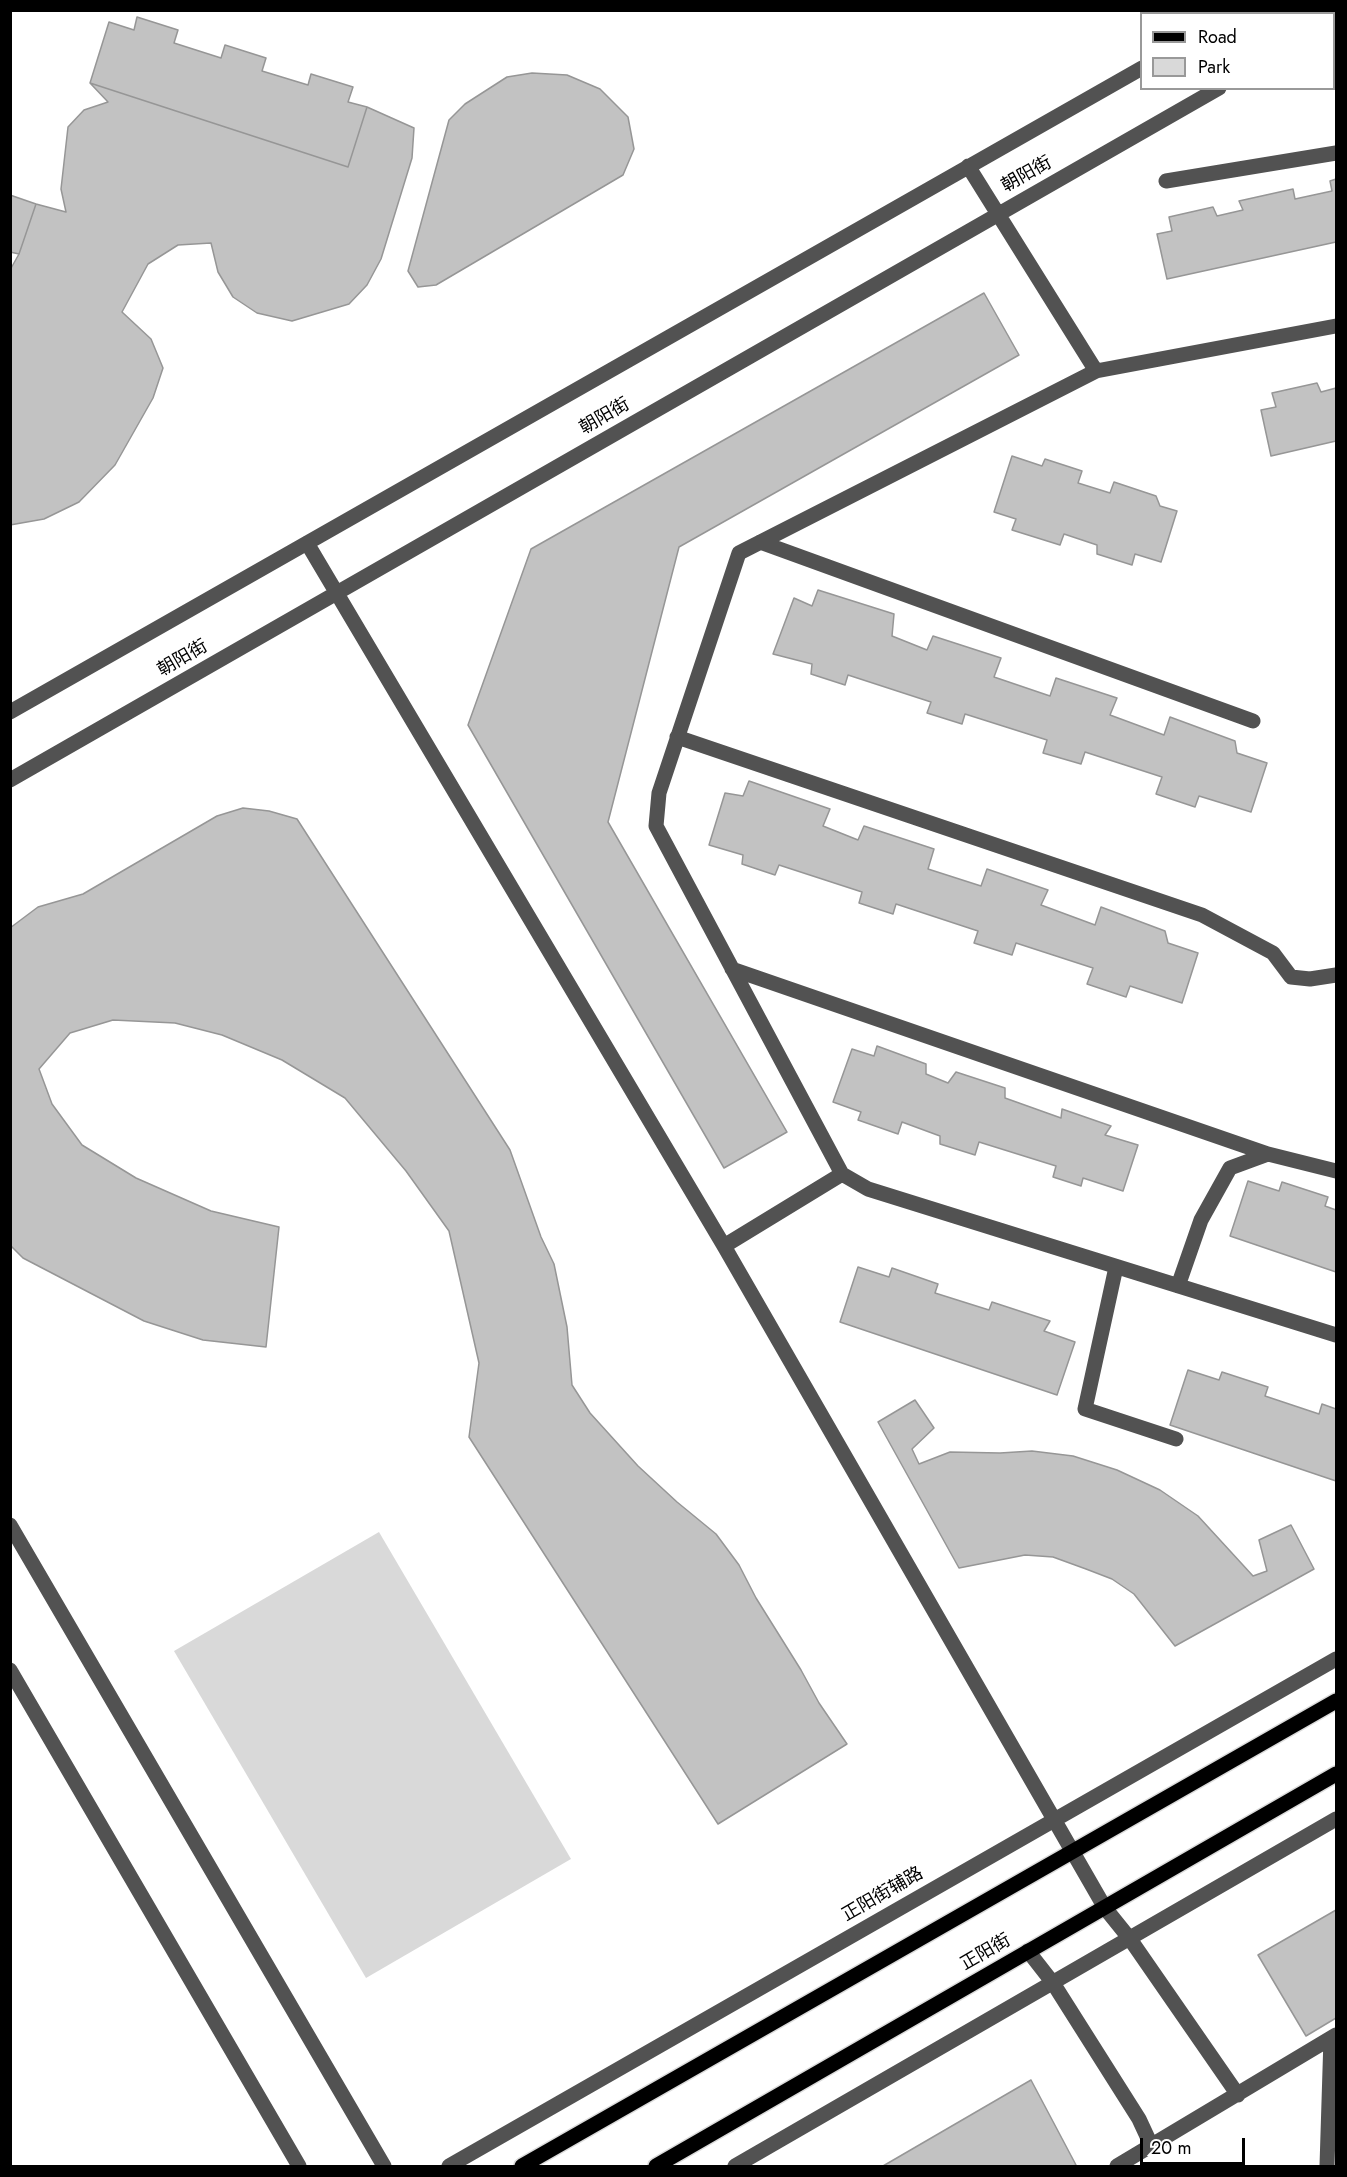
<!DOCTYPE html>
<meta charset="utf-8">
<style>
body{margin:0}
#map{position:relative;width:1347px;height:2177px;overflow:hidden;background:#fff;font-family:Jost,sans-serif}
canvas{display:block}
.frame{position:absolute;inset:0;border:12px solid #000;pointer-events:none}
.legend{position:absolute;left:1140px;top:12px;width:195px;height:78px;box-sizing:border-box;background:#fff;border:2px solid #999;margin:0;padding:8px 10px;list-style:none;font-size:18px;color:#000}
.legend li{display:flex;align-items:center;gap:12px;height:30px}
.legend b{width:30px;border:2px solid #999}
.scale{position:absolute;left:1140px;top:2138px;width:105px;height:27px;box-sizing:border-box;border:3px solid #000;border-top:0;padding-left:8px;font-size:18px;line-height:21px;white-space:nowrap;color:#000;-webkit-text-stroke:4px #fff;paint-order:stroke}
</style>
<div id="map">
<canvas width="1347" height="2177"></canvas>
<div class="frame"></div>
<ul class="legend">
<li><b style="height:8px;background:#000"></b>Road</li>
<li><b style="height:16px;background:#d9d9d9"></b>Park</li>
</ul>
<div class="scale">20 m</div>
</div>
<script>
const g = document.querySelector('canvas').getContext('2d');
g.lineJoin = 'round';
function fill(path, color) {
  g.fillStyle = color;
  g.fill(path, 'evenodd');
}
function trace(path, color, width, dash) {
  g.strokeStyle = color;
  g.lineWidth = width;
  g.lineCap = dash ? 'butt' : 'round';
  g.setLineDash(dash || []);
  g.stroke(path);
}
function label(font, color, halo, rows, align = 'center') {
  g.font = font + ' Jost,"Noto Sans SC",sans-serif';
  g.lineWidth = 5;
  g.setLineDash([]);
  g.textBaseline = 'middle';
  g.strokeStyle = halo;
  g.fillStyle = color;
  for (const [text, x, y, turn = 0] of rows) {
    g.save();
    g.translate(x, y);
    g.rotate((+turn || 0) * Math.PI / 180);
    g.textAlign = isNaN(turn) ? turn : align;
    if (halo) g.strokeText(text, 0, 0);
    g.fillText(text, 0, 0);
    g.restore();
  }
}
fill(new Path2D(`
 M 379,1532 L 571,1859 L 366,1978 L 174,1651 Z`), '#d9d9d9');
const building = new Path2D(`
 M 137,17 L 178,30 L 174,43 L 221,58 L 225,45 L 266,58 L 262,71 L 308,85 L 311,74 L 353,87 L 348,102 L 367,107 L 348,167 L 90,83 L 109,22 L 134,30 Z
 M 532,73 L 567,75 L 600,89 L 628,117 L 634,149 L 623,175 L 436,285 L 418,287 L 408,271 L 449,120 L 465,104 L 507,77 Z
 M 90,83 L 348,167 L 367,107 L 414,128 L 412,158 L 381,259 L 367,285 L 349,304 L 292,321 L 257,313 L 233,297 L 218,272 L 211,243 L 178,245 L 148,264 L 122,312 L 151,339 L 163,368 L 153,398 L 115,465 L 79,502 L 44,519 L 10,525 L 10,270 L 19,254 L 36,204 L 66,212 L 61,189 L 68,127 L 84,110 L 108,102 Z
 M 1336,179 L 1336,242 L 1167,279 L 1157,234 L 1172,231 L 1169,217 L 1213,207 L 1217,216 L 1243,210 L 1239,201 L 1293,189 L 1295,199 L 1332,191 L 1330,181 Z
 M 10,195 L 36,204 L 19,254 L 10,252 Z
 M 984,293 L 1019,355 L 679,547 L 608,822 L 787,1132 L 724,1168 L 468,725 L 531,549 Z
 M 1317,383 L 1321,392 L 1336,388 L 1336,441 L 1271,456 L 1261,410 L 1276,407 L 1272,393 Z
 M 1012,456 L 1042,466 L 1045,459 L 1082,471 L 1078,483 L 1110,493 L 1114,482 L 1156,496 L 1160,506 L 1177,511 L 1161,562 L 1135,554 L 1132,565 L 1097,554 L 1097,545 L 1064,534 L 1060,545 L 1012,530 L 1016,519 L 994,512 Z
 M 818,590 L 894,614 L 892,636 L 927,650 L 933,636 L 1001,658 L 994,677 L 1050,696 L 1056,678 L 1117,698 L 1110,715 L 1164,735 L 1170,717 L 1235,741 L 1237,753 L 1267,763 L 1251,812 L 1199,796 L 1195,807 L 1156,794 L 1162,777 L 1085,752 L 1081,764 L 1043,753 L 1047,740 L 965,714 L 962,724 L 927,713 L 931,702 L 848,675 L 845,685 L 811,674 L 812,664 L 773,654 L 794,598 L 812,606 Z
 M 749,781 L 830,809 L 823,826 L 858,840 L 864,826 L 934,849 L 928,869 L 981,886 L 987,869 L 1048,890 L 1041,905 L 1095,925 L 1101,907 L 1165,931 L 1168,943 L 1198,953 L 1182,1003 L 1130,986 L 1126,997 L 1087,984 L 1093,968 L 1016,943 L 1012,955 L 974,943 L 978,931 L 896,904 L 893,914 L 859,903 L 862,892 L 779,865 L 775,875 L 742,864 L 743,855 L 709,845 L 725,793 L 743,796 Z
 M 243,808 L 269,811 L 297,819 L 510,1150 L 541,1237 L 554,1264 L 567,1327 L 572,1385 L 590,1413 L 638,1466 L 677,1502 L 716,1534 L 739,1565 L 756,1598 L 801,1670 L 819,1703 L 847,1744 L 718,1824 L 469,1437 L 479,1363 L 449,1231 L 406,1171 L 345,1098 L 282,1060 L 222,1035 L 175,1023 L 113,1020 L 70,1033 L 39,1069 L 52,1104 L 82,1145 L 136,1178 L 211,1211 L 279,1227 L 266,1347 L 203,1340 L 144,1321 L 23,1258 L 10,1245 L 10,928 L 38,907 L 83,894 L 217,816 Z
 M 877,1046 L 926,1064 L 926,1074 L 948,1083 L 956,1072 L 1005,1088 L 1005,1098 L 1061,1118 L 1062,1109 L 1111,1126 L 1105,1135 L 1138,1145 L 1123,1191 L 1083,1178 L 1081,1186 L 1053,1177 L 1056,1166 L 979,1142 L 975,1155 L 940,1144 L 940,1136 L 902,1122 L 898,1134 L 858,1120 L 861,1112 L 833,1102 L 852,1049 L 874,1056 Z
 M 1248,1181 L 1279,1191 L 1282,1182 L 1328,1197 L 1325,1206 L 1336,1210 L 1336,1272 L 1230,1236 Z
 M 858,1267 L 889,1277 L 892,1268 L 938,1284 L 935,1293 L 989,1310 L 992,1302 L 1050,1321 L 1044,1331 L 1075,1342 L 1057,1395 L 840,1322 Z
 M 1188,1370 L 1219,1380 L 1222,1372 L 1268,1387 L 1265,1396 L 1319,1414 L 1322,1404 L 1336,1409 L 1336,1481 L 1170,1425 Z
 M 915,1400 L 934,1428 L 912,1449 L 919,1464 L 950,1452 L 1000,1453 L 1032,1451 L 1073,1456 L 1117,1470 L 1160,1490 L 1198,1516 L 1253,1576 L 1267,1571 L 1259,1540 L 1291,1525 L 1314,1569 L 1175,1646 L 1134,1594 L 1112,1579 L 1086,1569 L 1053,1557 L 1025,1555 L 959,1568 L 878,1422 Z
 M 1336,1910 L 1336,2018 L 1306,2036 L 1258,1955 Z
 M 1031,2080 L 1076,2165 L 1073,2166 L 883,2166 Z`);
fill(building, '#c2c2c2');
trace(building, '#969696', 1.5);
const major = new Path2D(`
 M 522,2166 L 1336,1701
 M 656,2166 L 1336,1774`);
trace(major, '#dbdbdb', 18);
trace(new Path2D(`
 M 1238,14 L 1244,10
 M 1334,24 L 1336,22
 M 1166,181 L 1336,153
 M 1096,371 L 1336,326
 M 760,542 L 1253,721
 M 307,543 L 724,1246 L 1105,1908 L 1130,1939 L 1238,2095
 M 10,712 L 1142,68
 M 677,737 L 1202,915 L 1273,953 L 1291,977 L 1310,979 L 1336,975
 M 10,780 L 1219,88
 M 732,969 L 1268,1154 L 1230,1168 L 1201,1220 L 1178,1286
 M 1268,1154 L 1336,1171
 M 842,1174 L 868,1189 L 1336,1335
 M 724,1246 L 842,1174 L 656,826 L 659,793 L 739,553 L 1096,371 L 968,166
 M 1116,1267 L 1085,1409 L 1176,1439
 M 10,1525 L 384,2166
 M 10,1670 L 299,2166
 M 1028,1951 L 1053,1983 L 1139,2119 L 1152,2147
 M 449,2166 L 1336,1659
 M 735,2166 L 1336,1819
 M 1117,2166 L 1336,2035
 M 1327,2166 L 1331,2038`), '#525252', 15);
trace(major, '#000', 15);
label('18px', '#000', '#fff', [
 ["朝阳街",1027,175,-29],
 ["朝阳街",605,417,-30],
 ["朝阳街",183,659,-30],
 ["正阳街辅路",883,1895,-30],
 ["正阳街",986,1953,-30]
]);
</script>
